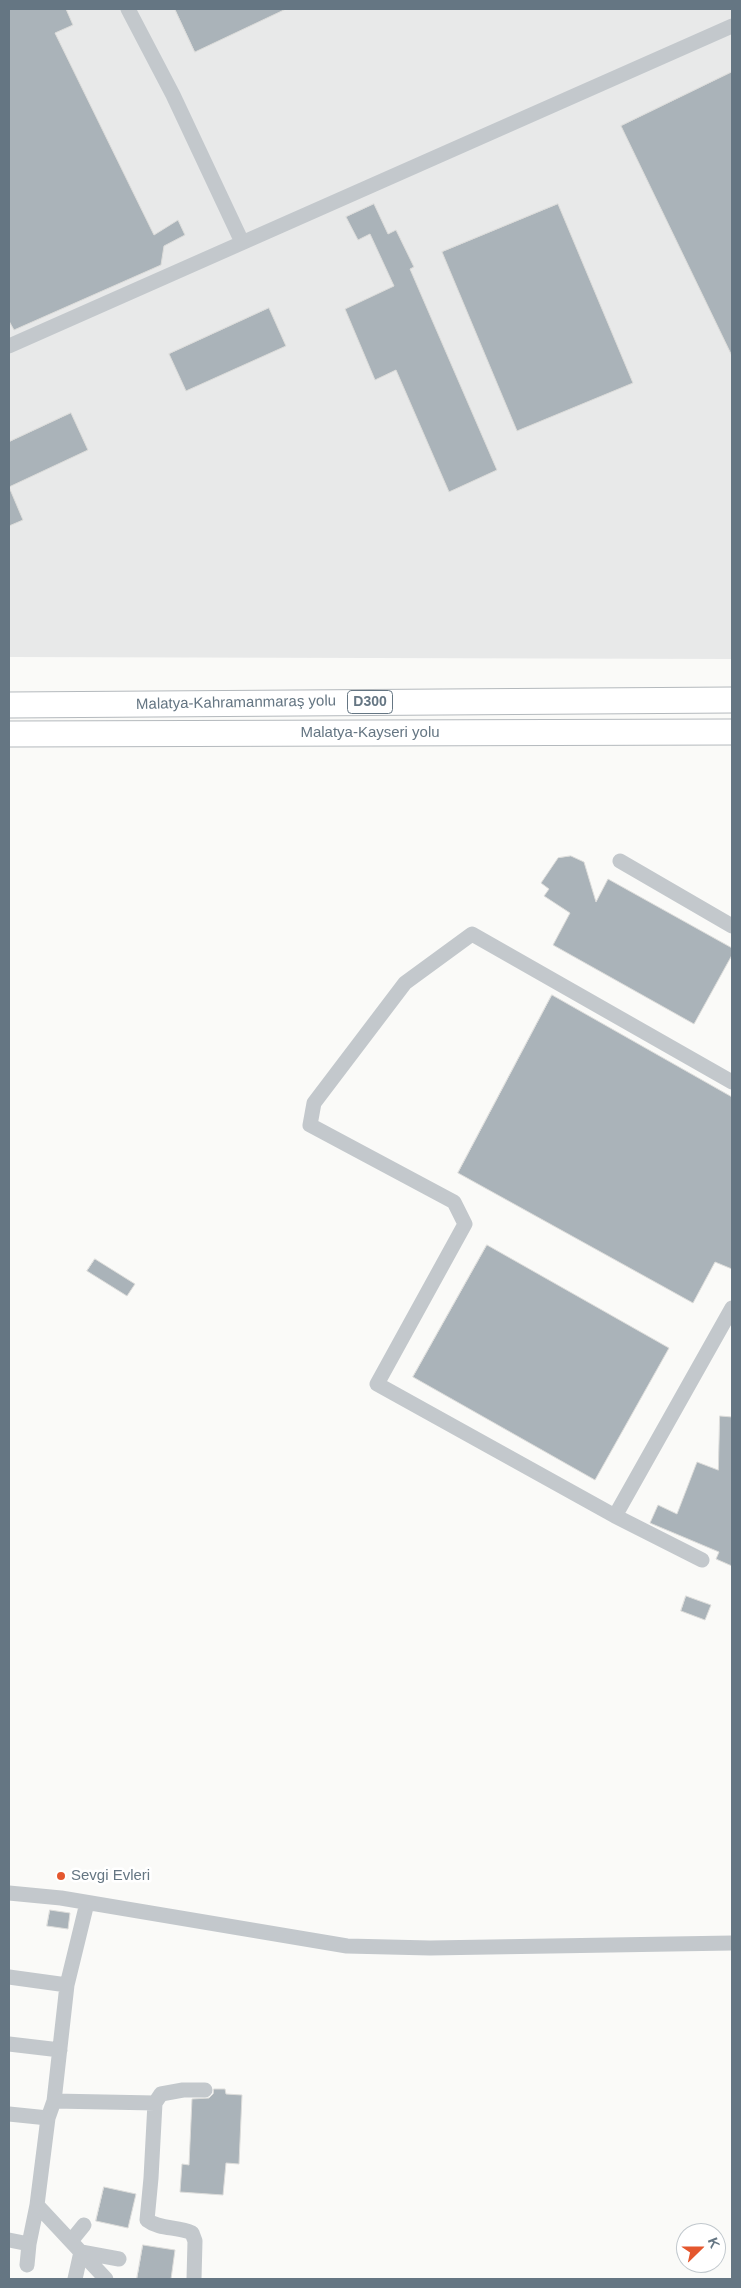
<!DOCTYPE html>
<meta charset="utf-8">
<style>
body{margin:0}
#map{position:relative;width:741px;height:2288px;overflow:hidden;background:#fafaf8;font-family:Helvetica,sans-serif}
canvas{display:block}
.frame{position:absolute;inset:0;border:10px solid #657683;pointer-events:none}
.north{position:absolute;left:676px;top:2223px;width:50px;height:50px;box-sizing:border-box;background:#fff;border:1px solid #c1c8cd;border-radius:50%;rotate:68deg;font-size:14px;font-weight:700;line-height:20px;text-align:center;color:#657683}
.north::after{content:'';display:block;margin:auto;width:18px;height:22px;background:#e4572e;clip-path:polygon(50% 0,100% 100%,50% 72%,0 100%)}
</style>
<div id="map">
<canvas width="741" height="2288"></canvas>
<div class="frame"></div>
<div class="north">K</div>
</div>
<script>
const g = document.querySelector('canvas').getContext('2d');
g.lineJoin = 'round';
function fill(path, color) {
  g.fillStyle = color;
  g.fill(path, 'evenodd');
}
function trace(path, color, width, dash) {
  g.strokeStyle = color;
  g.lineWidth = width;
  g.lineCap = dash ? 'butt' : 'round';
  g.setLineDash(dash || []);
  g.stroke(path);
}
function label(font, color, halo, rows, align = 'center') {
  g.font = font + ' Helvetica,sans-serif';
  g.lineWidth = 5;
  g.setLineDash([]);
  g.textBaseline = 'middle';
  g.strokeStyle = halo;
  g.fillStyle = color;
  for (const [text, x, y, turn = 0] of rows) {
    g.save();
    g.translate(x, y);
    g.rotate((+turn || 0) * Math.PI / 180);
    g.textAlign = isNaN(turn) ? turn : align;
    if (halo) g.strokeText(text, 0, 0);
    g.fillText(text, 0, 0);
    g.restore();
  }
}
fill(new Path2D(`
 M 9,9 L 732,9 L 732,659 L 9,657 Z`), '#e8e9e9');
const building = new Path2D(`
 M 9,9 L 66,9 L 73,25 L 55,33 L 154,235 L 178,220 L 185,235 L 164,246 L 161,265 L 14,330 L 9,321 Z
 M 175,9 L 286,9 L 195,52 Z
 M 732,72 L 732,356 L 621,126 Z
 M 374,204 L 388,234 L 396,230 L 414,267 L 410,269 L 497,470 L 449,492 L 396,370 L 375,380 L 345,309 L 394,286 L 370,234 L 358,240 L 346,217 Z
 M 558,204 L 633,383 L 517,431 L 442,252 Z
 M 269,308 L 286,346 L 186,391 L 169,354 Z
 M 71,413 L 88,450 L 9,487 L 23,520 L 9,526 L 9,442 Z
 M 571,856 L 584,862 L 596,902 L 608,879 L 732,948 L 732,955 L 694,1024 L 553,945 L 570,913 L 544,896 L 549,889 L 541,883 L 558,858 Z
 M 552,995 L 732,1097 L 732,1269 L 715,1262 L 693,1303 L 458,1173 Z
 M 487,1245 L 669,1348 L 595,1480 L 413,1377 Z
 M 95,1259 L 135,1284 L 127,1296 L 87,1271 Z
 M 720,1416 L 732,1417 L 732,1566 L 716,1559 L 719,1552 L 650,1523 L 658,1505 L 677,1514 L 697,1462 L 718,1470 Z
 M 686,1596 L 711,1605 L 705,1620 L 681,1611 Z
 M 50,1910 L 70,1913 L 68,1929 L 47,1926 Z
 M 214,2089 L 225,2089 L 226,2094 L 242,2095 L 239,2164 L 226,2163 L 223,2195 L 180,2192 L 182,2164 L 189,2165 L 192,2099 L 209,2098 L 213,2094 Z
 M 104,2187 L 136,2194 L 128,2228 L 96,2221 Z
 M 143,2245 L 175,2250 L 171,2279 L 137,2279 Z`);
fill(building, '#aab3b9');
trace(building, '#dcdcda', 1);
const trunk = new Path2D(`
 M 9,705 L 732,700
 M 9,734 L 732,732`);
trace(trunk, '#b4b9bd', 27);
trace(new Path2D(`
 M 128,9 L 173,95 L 242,242
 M 9,346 L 732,26
 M 620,861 L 732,926
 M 615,1516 L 377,1384 L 465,1224 L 454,1202 L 310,1125 L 314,1103 L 405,983 L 472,934 L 732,1082
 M 702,1560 L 615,1516 L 732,1308
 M 9,1893 L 61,1898 L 347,1946 L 430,1948 L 732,1943
 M 87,1903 L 67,1985 L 54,2101 L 48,2118 L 37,2205 L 106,2279
 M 9,1977 L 67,1985
 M 9,2044 L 60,2050
 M 54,2101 L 155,2103
 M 9,2114 L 48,2118
 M 9,2240 L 29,2244
 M 71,2241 L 84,2225
 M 27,2265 L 29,2244 L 37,2205
 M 75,2279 L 81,2252 L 119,2259
 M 194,2279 L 195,2241 L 192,2233 C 178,2226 160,2230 147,2220 L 151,2178 L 155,2103 L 161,2094 L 183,2090 L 205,2090`), '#c3c8cc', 15);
trace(trunk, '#fff', 25);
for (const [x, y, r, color] of [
 [61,1876,5,"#e4572e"]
]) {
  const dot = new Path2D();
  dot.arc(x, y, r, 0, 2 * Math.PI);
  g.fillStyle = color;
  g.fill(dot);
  trace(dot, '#fff', 2);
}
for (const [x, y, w] of [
 [370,702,45]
]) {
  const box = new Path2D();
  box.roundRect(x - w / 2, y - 11.5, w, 23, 4);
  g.fillStyle = '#fff';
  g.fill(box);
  trace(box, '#657683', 1);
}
label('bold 14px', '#657683', null, [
 ["D300",370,702]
]);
label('15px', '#657683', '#fff', [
 ["Malatya-Kahramanmaraş yolu",236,703,-1],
 ["Malatya-Kayseri yolu",370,733]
]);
label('15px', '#657683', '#fff', [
 ["Sevgi Evleri",71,1876]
], 'left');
</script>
